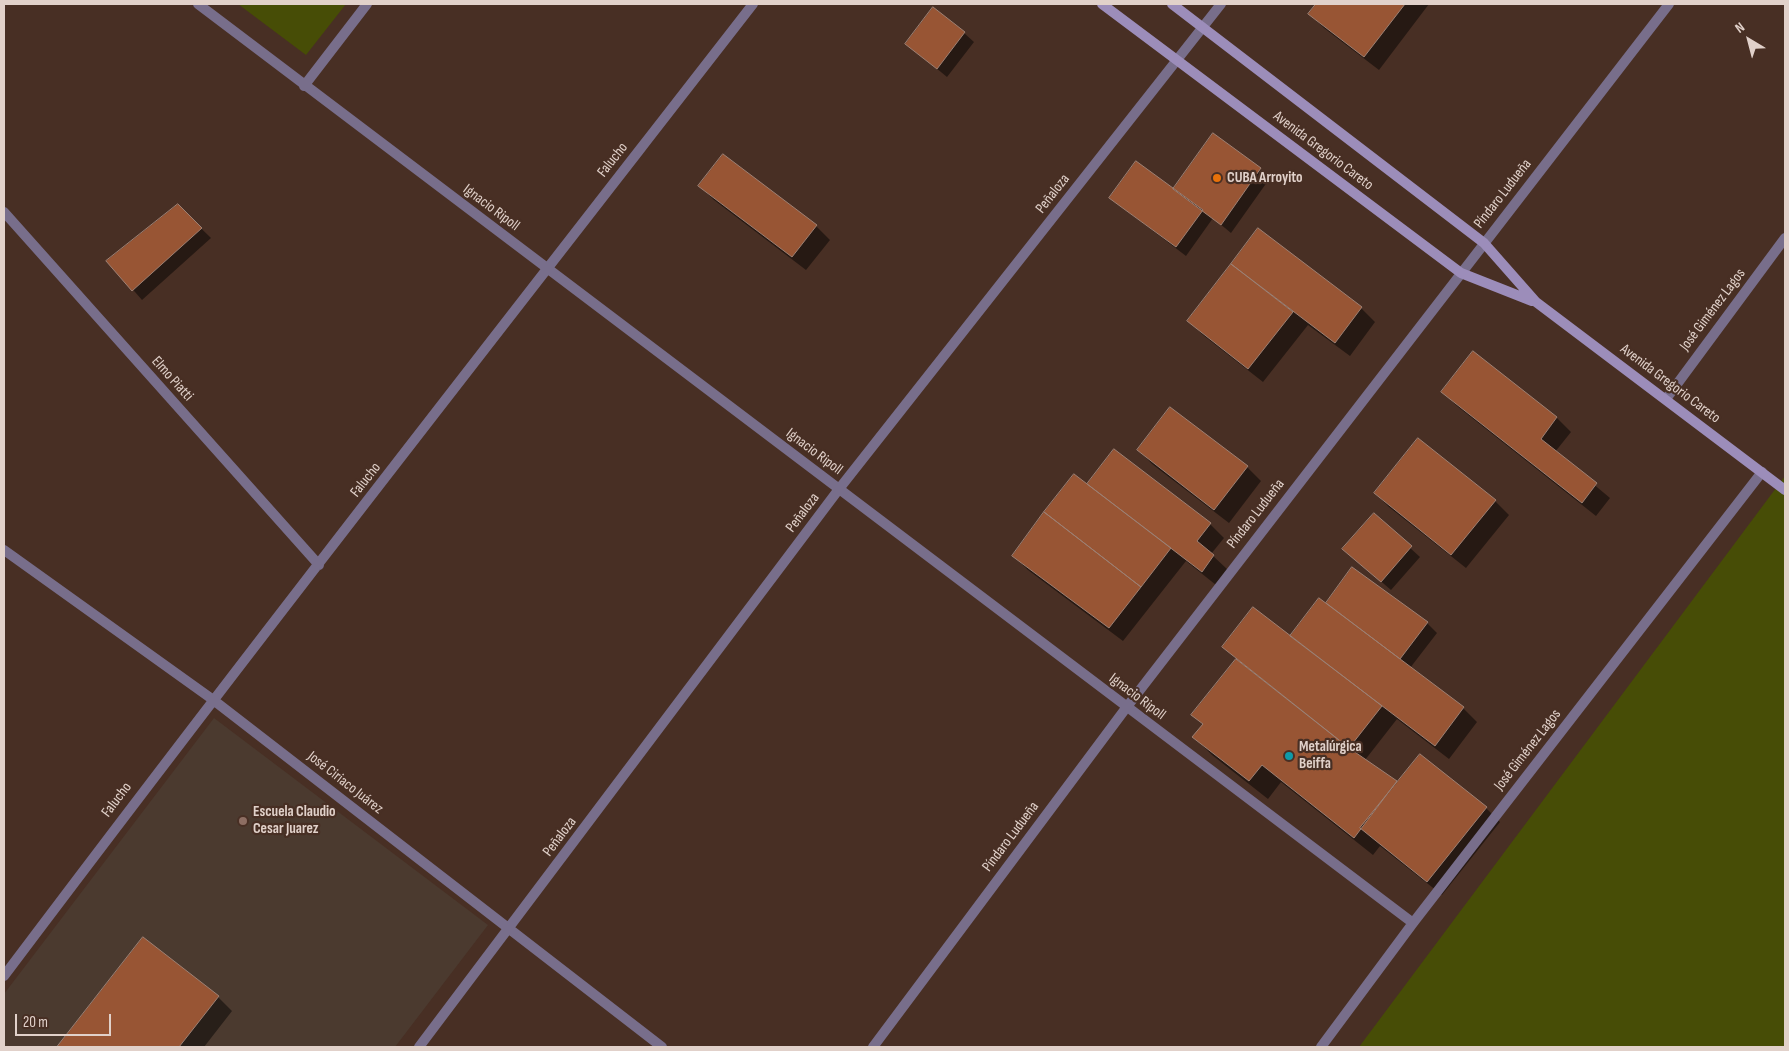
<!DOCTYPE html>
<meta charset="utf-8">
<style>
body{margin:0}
#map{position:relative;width:1789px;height:1051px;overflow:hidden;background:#482f24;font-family:"Sofia Sans Condensed",sans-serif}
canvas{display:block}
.frame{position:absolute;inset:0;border:5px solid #e1d1ca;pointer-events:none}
.north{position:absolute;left:1724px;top:15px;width:50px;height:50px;-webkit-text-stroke:4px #482f24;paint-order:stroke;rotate:323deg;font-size:14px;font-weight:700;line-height:20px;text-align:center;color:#e1d1ca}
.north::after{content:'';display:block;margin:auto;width:18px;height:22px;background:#e1d1ca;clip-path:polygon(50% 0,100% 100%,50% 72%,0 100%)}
.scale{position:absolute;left:15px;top:1014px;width:96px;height:22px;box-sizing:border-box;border:2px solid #e1d1ca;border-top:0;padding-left:6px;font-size:15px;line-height:18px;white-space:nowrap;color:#e1d1ca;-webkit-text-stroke:4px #482f24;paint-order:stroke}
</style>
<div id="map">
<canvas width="1789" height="1051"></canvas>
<div class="frame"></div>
<div class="north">N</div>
<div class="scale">20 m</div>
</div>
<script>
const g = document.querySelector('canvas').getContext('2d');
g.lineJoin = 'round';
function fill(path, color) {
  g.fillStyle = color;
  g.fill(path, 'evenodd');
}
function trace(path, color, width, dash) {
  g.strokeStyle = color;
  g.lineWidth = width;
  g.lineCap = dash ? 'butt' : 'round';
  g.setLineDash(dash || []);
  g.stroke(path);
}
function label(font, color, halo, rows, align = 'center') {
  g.font = font + ' "Sofia Sans Condensed",sans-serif';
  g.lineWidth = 4.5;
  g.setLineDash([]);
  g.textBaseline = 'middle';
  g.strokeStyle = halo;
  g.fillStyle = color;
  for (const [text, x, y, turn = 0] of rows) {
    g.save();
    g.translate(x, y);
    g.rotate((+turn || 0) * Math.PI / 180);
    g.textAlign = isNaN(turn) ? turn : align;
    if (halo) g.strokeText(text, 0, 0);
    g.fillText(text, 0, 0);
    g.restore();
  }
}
fill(new Path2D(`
 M 214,718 L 488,925 L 395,1047 L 4,1047 L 4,994 Z`), '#4b3a2f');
fill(new Path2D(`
 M 238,4 L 346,4 L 306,55 Z
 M 1785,476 L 1785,1047 L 1359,1047 Z`), '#474d06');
fill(new Path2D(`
 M 1318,4 L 1429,4 L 1379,70 L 1324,28 L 1310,14 Z
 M 964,33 L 974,42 L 947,77 L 907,44 Z
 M 1213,135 L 1260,169 L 1270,178 L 1231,233 L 1213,218 L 1186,256 L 1110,198 L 1173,190 Z
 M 700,186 L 816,226 L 830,240 L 806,270 L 714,200 Z
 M 178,206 L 211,238 L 142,300 L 108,261 Z
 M 1258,230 L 1361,308 L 1375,322 L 1350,356 L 1308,325 L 1263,382 L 1203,335 L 1189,321 Z
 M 1474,353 L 1557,418 L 1571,432 L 1555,452 L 1610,498 L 1596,516 L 1457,406 L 1443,392 Z
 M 1171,408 L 1247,467 L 1261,481 L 1229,523 L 1152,464 L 1139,450 Z
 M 1087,485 L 1210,524 L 1224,538 L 1211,554 L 1228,570 L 1216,585 L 1186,561 L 1123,641 L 1028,570 L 1014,556 Z
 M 1375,493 L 1495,501 L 1509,515 L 1466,568 L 1389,507 Z
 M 1374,515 L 1420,557 L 1391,590 L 1354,558 Z
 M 1352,569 L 1427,623 L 1437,633 L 1410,668 L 1463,708 L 1477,722 L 1449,759 L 1397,719 L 1365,760 L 1398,783 L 1420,756 L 1486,808 L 1500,822 L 1442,895 L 1380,846 L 1373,855 L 1281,782 L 1268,799 L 1212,755 L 1194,737 L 1204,725 L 1193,715 L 1237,660 L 1223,647 L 1290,638 L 1326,605 Z
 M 143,939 L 218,997 L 232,1011 L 204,1047 L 59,1047 Z`), '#0007');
const building = new Path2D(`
 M 1316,4 L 1405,4 L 1364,57 L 1308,14 Z
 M 933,7 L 965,32 L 937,69 L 905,44 Z
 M 1213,133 L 1261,168 L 1221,225 L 1173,189 Z
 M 723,154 L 817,225 L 792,257 L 698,186 Z
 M 1136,161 L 1203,210 L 1176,247 L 1109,198 Z
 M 178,204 L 202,228 L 132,291 L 106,261 Z
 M 1258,228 L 1362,307 L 1335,343 L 1231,264 Z
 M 1231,264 L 1293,312 L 1248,369 L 1187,321 Z
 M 1473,351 L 1557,417 L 1541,439 L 1597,483 L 1582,503 L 1441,392 Z
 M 1170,407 L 1248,466 L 1214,510 L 1137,450 Z
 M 1418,438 L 1496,500 L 1451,555 L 1374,493 Z
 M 1114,449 L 1211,523 L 1197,541 L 1214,555 L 1202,572 L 1087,484 Z
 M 1074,474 L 1171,548 L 1141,587 L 1044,512 Z
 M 1044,512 L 1141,587 L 1109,628 L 1012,556 Z
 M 1374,513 L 1412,546 L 1381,582 L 1342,549 Z
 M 1352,567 L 1428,622 L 1400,659 L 1326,603 Z
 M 1319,598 L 1464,707 L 1435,746 L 1290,636 Z
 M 1253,607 L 1382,706 L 1349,748 L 1222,647 Z
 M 1236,659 L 1349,748 L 1397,781 L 1354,838 L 1262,765 L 1249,781 L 1192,737 L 1203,724 L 1191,715 Z
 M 1420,754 L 1487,807 L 1427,882 L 1360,828 Z
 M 143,937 L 219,996 L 179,1047 L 57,1047 Z`);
fill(building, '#985534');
trace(building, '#9d8073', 1);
trace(new Path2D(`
 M 198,4 L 1413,923
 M 304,86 L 367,4
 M 4,212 L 319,565
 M 1666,399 L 1785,238
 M 4,550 L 212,699 L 662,1047
 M 4,976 C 250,649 502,327 753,4
 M 419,1047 L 839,489 L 1221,4
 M 873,1047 L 1126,708 L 1669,4
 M 1321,1047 L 1413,923 L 1762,472`), '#786e8b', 10);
trace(new Path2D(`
 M 1102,4 L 1461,273 L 1532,301
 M 1172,4 L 1484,243 L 1536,302 L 1785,490`), '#9c8dba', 10);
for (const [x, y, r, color] of [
 [1217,178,5,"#e8710a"],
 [1289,756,5,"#0f9aa8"],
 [243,821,5,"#8d6e63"]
]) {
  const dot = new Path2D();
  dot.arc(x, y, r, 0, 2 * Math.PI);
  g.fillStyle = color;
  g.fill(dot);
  trace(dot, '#482f24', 2);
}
label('15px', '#e1d1ca', '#482f24', [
 ["Avenida Gregorio Careto",1323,151,37],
 ["Falucho",613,160,-52],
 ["Peñaloza",1053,194,-52],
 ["Píndaro Ludueña",1503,194,-52],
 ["Ignacio Ripoll",491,208,37],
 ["José Giménez Lagos",1713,310,-53],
 ["Elmo Piatti",172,379,48],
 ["Avenida Gregorio Careto",1670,384,37],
 ["Ignacio Ripoll",814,452,37],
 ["Falucho",366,480,-52],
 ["Peñaloza",803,513,-53],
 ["Píndaro Ludueña",1256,514,-52],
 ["Ignacio Ripoll",1137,697,37],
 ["José Giménez Lagos",1528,750,-52],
 ["José Ciriaco Juárez",345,783,38],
 ["Falucho",117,800,-53],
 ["Peñaloza",560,837,-53],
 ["Píndaro Ludueña",1011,837,-53]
]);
label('bold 15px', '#e1d1ca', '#482f24', [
 ["CUBA Arroyito",1227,178],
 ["Metalúrgica",1299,747],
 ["Beiffa",1299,764],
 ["Escuela Claudio",253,812],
 ["Cesar Juarez",253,829]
], 'left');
</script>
